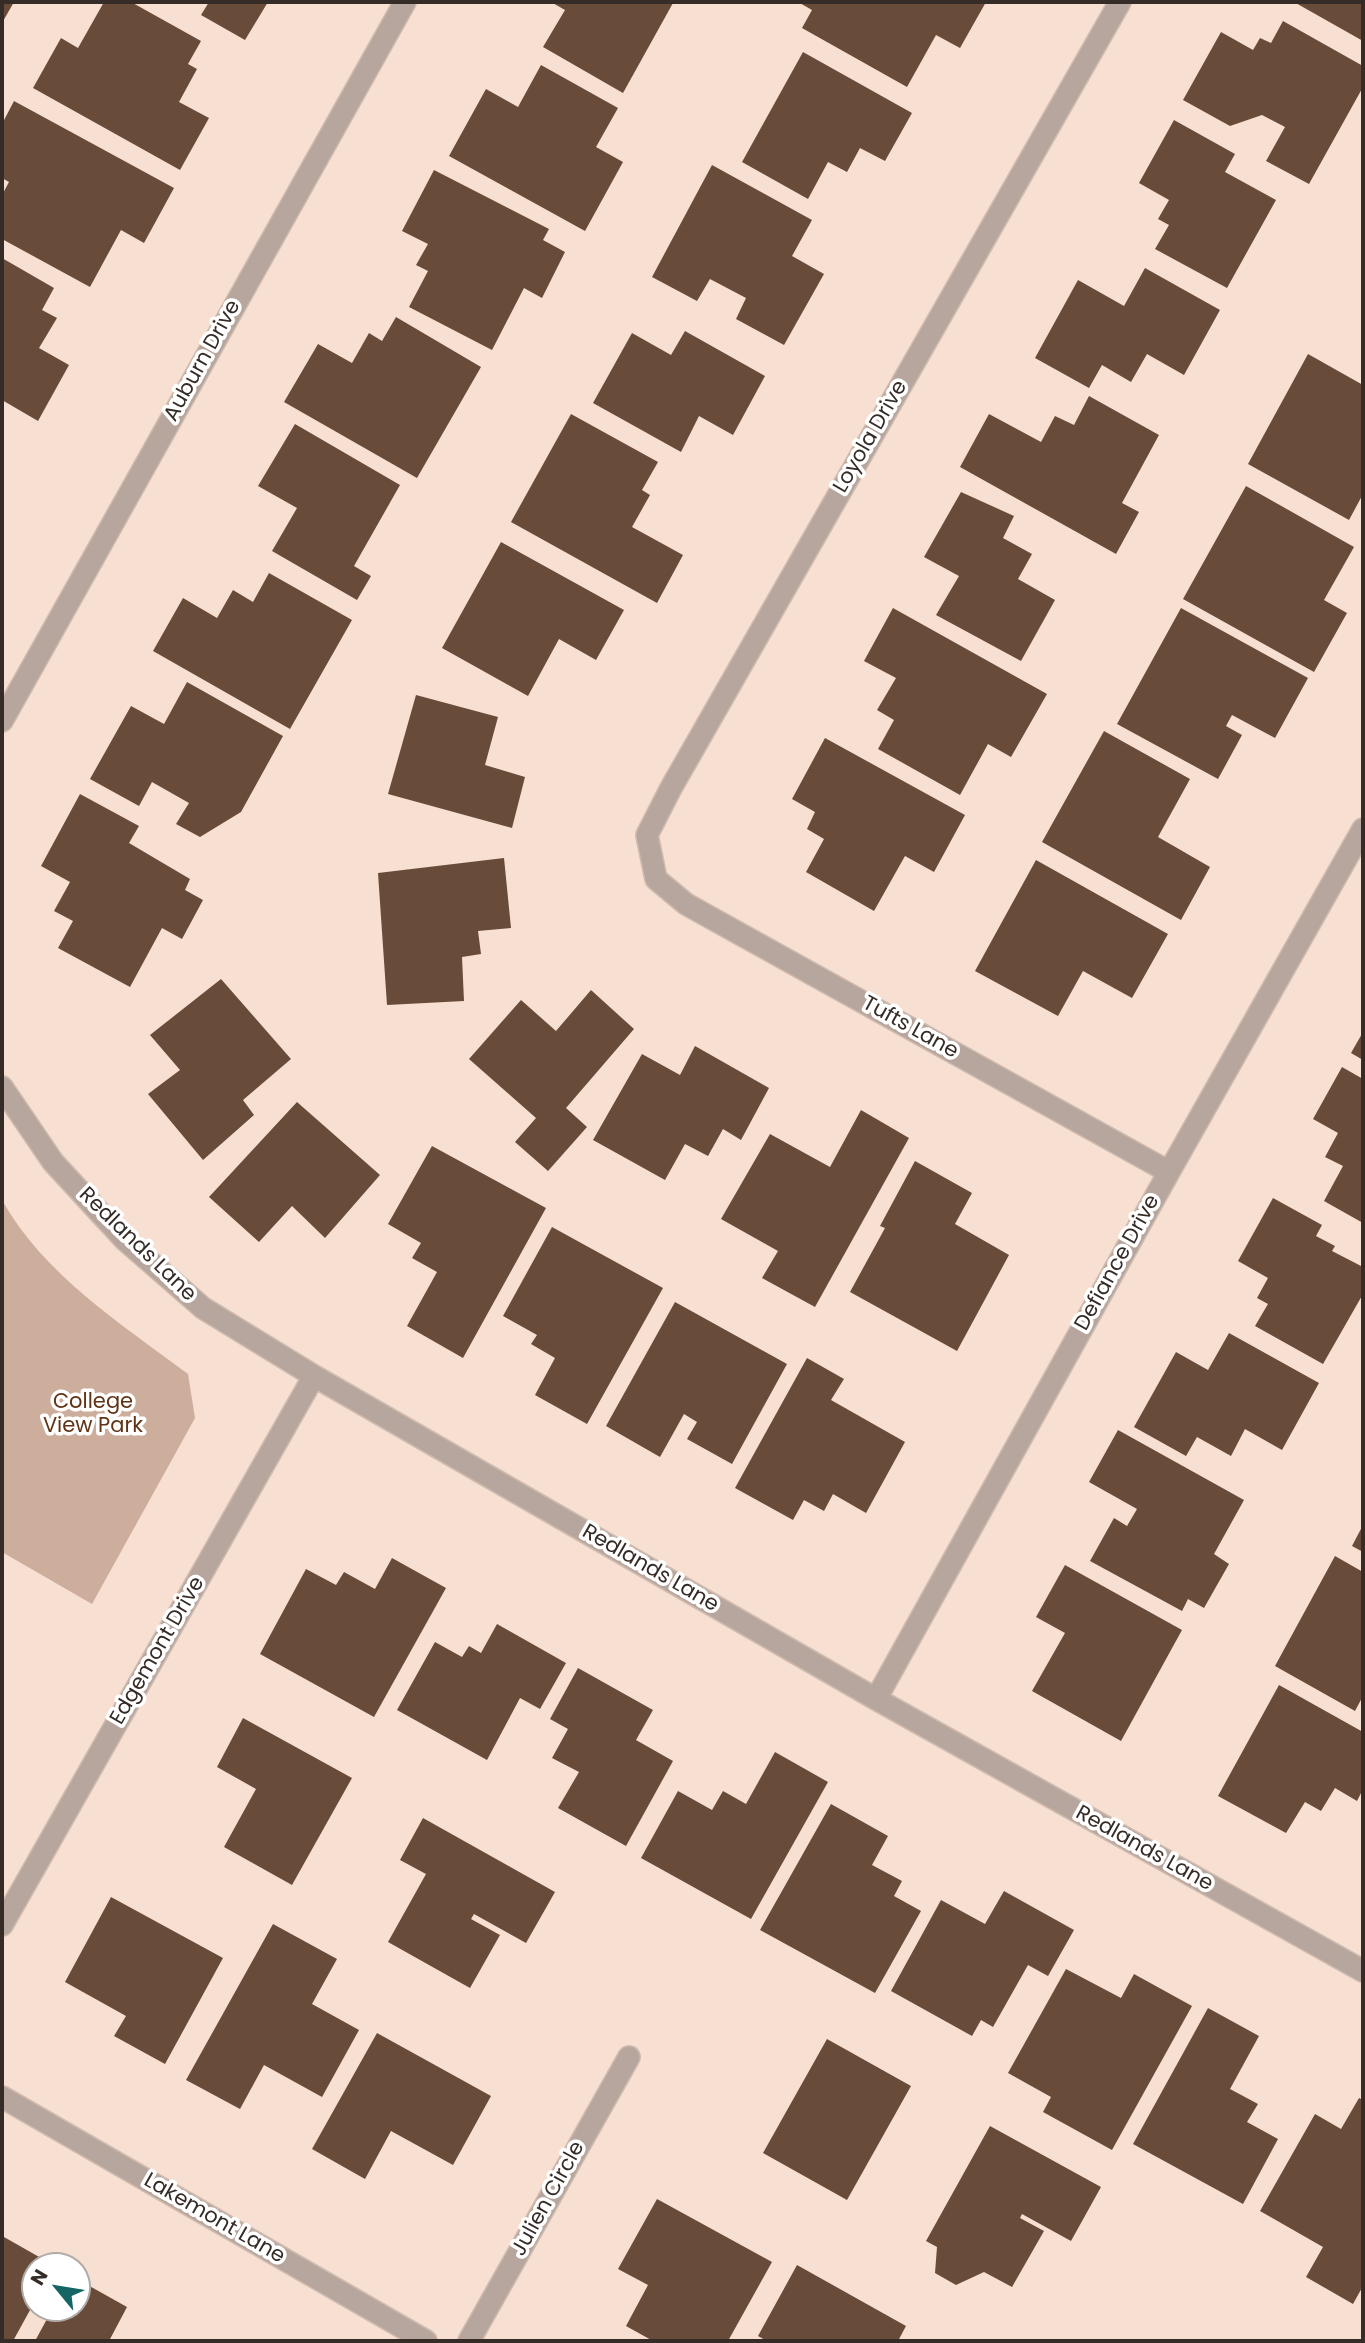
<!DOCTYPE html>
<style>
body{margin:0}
#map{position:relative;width:1365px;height:2343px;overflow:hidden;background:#f7dfd1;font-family:Poppins,sans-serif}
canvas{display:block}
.frame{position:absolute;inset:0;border:4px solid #352c27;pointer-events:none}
.north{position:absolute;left:21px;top:2252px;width:70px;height:70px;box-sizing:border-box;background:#fff;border:2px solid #aeaba9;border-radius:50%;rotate:300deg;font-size:19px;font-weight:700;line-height:28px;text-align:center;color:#352c27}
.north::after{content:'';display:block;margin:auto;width:24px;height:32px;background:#166565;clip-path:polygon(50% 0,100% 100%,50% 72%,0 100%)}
</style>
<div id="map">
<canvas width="1365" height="2343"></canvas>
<div class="frame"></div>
<div class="north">N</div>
</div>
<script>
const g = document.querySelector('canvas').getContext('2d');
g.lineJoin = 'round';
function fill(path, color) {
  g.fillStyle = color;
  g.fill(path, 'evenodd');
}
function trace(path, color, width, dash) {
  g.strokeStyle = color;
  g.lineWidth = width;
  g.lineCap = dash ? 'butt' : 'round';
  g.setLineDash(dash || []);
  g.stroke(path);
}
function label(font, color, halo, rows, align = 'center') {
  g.font = font + ' Poppins,sans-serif';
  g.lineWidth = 7;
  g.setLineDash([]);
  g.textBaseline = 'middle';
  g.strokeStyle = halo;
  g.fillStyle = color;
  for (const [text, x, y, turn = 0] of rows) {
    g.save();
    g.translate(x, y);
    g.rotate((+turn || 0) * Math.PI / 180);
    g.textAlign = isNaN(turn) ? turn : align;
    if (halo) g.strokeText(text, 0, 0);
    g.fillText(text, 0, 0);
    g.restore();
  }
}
fill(new Path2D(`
 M 2,1200 C 44,1275 120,1323 188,1374 L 195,1418 L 92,1604 L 2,1552 Z`), '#cdad9b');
fill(new Path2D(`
 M 2,2 L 14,2 L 2,23 Z
 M 104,2 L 131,2 L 201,41 L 188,64 L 197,69 L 179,102 L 209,118 L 180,170 L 33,88 L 61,38 L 78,48 Z
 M 209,2 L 268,2 L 245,40 L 201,15 Z
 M 551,2 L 671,2 L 673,3 L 623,93 L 543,47 L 565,10 Z
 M 798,2 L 986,2 L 960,48 L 936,35 L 907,87 L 802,28 L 812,10 Z
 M 1294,2 L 1363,2 L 1363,41 Z
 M 1283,21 L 1363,66 L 1363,87 L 1309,184 L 1266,161 L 1285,127 L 1262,115 L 1230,126 L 1183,100 L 1221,32 L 1253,50 L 1260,38 L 1271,43 Z
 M 803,52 L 912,113 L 885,161 L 860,148 L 847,172 L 828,162 L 808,199 L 742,162 Z
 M 541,65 L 618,108 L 596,147 L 623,162 L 585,231 L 449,156 L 486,89 L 518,107 Z
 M 14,101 L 174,188 L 144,243 L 121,230 L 90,287 L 2,239 L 2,195 L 9,182 L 2,178 L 2,124 Z
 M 1174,120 L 1235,154 L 1225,172 L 1276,200 L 1227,288 L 1155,249 L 1169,225 L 1158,219 L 1169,200 L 1139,183 Z
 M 712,165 L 812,220 L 792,256 L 824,274 L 784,345 L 736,319 L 746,298 L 710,279 L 697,301 L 652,277 Z
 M 434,170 L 549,229 L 543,240 L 565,252 L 542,298 L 524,288 L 492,350 L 409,307 L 428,271 L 416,265 L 428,244 L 402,231 Z
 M 2,258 L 54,288 L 42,310 L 57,318 L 39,348 L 69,365 L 38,421 L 2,400 Z
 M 1145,268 L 1220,310 L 1184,375 L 1147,354 L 1131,382 L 1102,365 L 1089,388 L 1035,358 L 1078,280 L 1124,306 Z
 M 396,317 L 481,367 L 417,478 L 284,402 L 318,344 L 352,363 L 369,333 L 382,341 Z
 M 685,331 L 765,376 L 733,435 L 699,416 L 681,452 L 593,403 L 632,333 L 671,355 Z
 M 1308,354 L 1363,385 L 1363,494 L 1349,520 L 1248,464 Z
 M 1089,396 L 1159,435 L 1122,503 L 1139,512 L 1116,554 L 960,467 L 989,414 L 1041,442 L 1055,416 L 1074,425 Z
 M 571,414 L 658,462 L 642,490 L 650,495 L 632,527 L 683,555 L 657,603 L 511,522 Z
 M 295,424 L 400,485 L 354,566 L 371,576 L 357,600 L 272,551 L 297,508 L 258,486 Z
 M 1246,486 L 1354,547 L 1324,600 L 1347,613 L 1314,672 L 1183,599 Z
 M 961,492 L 1014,516 L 1003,538 L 1032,554 L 1018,579 L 1055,600 L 1021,661 L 936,615 L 959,576 L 924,557 Z
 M 501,542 L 624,610 L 596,660 L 559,639 L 528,696 L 442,648 Z
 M 269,573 L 352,620 L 290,729 L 153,651 L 183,598 L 217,618 L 233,590 L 253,602 Z
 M 893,608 L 1047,694 L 1011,757 L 988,744 L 960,795 L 878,749 L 894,720 L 877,710 L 896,678 L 864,661 Z
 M 1181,608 L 1308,678 L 1275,738 L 1232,715 L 1226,726 L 1242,735 L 1218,779 L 1117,724 Z
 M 187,682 L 283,736 L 241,812 L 200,837 L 176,824 L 189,803 L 152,782 L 139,806 L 90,779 L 131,706 L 164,724 Z
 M 416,695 L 498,717 L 485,765 L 525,777 L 512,828 L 388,794 Z
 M 1104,731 L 1190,779 L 1158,837 L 1210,867 L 1181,920 L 1042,842 Z
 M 825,738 L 965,815 L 934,872 L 905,856 L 874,911 L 806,872 L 824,839 L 807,829 L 815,812 L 792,799 Z
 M 80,794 L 139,826 L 129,843 L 190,879 L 185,890 L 203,900 L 182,939 L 162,928 L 130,987 L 58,948 L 73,921 L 54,911 L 70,882 L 41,866 Z
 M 504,858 L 511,928 L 478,931 L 481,954 L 462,957 L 464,1001 L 387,1005 L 378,873 Z
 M 1036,860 L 1168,934 L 1132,998 L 1083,971 L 1058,1016 L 975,971 Z
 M 221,979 L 291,1059 L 243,1100 L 254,1115 L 203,1160 L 148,1094 L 180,1070 L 150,1035 Z
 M 591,990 L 634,1029 L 566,1108 L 587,1127 L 548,1171 L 515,1142 L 536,1118 L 469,1059 L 521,1000 L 556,1031 Z
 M 1363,1032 L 1363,1060 L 1351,1053 Z
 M 695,1046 L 769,1088 L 741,1140 L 723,1129 L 708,1156 L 685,1144 L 665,1180 L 593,1140 L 642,1054 L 680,1075 Z
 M 1342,1067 L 1363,1079 L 1363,1223 L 1324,1201 L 1343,1166 L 1325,1157 L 1338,1133 L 1313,1119 Z
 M 297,1102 L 380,1175 L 325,1238 L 292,1206 L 259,1242 L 209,1197 Z
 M 861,1110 L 909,1138 L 815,1307 L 762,1278 L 778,1251 L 721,1219 L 770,1134 L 830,1167 Z
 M 432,1146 L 546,1208 L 463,1358 L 407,1326 L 437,1272 L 412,1258 L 421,1243 L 388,1224 Z
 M 915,1161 L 972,1193 L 955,1224 L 1009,1255 L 957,1351 L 850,1292 L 885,1228 L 880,1226 Z
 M 1273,1198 L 1322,1225 L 1316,1236 L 1335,1246 L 1332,1251 L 1363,1267 L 1363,1294 L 1323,1364 L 1255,1326 L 1268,1304 L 1257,1298 L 1268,1278 L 1238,1261 Z
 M 552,1227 L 663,1288 L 587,1424 L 535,1395 L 555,1358 L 531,1344 L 537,1335 L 503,1316 Z
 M 675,1302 L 787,1364 L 732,1464 L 687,1439 L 697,1422 L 684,1414 L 660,1457 L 606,1426 Z
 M 1229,1333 L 1319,1383 L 1282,1450 L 1245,1429 L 1231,1456 L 1197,1437 L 1186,1456 L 1134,1427 L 1176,1352 L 1208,1370 Z
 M 807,1358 L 844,1379 L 831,1400 L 905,1442 L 866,1513 L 833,1494 L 824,1511 L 804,1500 L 793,1520 L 735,1488 Z
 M 1118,1430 L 1244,1500 L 1214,1554 L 1229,1564 L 1204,1608 L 1188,1599 L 1182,1611 L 1090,1561 L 1114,1518 L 1127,1526 L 1137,1509 L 1089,1482 Z
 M 1363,1525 L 1363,1552 L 1352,1546 Z
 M 1335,1556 L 1363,1572 L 1363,1696 L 1355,1711 L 1275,1666 Z
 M 392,1558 L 446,1588 L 374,1717 L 260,1654 L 306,1569 L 336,1585 L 344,1572 L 375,1589 Z
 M 1065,1565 L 1182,1630 L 1121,1741 L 1032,1691 L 1065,1633 L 1036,1617 Z
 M 497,1624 L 566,1663 L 540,1709 L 520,1698 L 487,1760 L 397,1710 L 435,1642 L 462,1657 L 469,1646 L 481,1653 Z
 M 578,1668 L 653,1710 L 636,1740 L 673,1761 L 626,1846 L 558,1808 L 579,1772 L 552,1758 L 568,1729 L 550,1719 Z
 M 1279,1685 L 1363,1732 L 1363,1789 L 1357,1801 L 1335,1788 L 1321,1811 L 1305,1802 L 1286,1833 L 1218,1796 Z
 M 243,1718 L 352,1778 L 292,1885 L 224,1847 L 256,1789 L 217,1767 Z
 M 775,1752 L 828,1782 L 751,1919 L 641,1858 L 678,1791 L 712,1810 L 723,1791 L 746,1804 Z
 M 831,1804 L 888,1836 L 872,1865 L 902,1881 L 894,1896 L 921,1911 L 875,1993 L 760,1930 Z
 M 423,1818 L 555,1892 L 526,1943 L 474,1914 L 471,1919 L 500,1935 L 470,1988 L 388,1942 L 426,1874 L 400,1860 Z
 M 1004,1891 L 1074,1930 L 1048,1976 L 1028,1965 L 993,2027 L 981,2020 L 972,2036 L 891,1991 L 941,1900 L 985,1924 Z
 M 111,1897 L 223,1958 L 165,2064 L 114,2036 L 126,2016 L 65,1982 Z
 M 273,1924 L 337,1959 L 312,2004 L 359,2030 L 322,2097 L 264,2065 L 240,2109 L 186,2080 Z
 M 1066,1969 L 1121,1998 L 1134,1974 L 1192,2006 L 1112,2150 L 1043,2112 L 1051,2097 L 1008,2073 Z
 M 1208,2008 L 1259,2036 L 1230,2089 L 1258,2104 L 1247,2122 L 1278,2139 L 1243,2204 L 1133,2144 Z
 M 377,2033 L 491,2096 L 453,2165 L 391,2131 L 365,2179 L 312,2149 Z
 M 827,2039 L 911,2086 L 847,2200 L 763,2153 Z
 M 1359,2098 L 1363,2100 L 1363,2286 L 1353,2304 L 1306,2277 L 1323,2247 L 1260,2211 L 1315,2114 L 1341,2129 Z
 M 990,2126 L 1101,2187 L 1071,2241 L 1022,2214 L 1020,2218 L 1044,2231 L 1012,2287 L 984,2272 L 956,2285 L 935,2273 L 937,2247 L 926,2241 Z
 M 657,2199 L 772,2262 L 728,2341 L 653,2341 L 626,2326 L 648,2285 L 618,2269 Z
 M 4,2237 L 55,2266 L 35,2266 L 35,2301 L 13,2341 L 2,2341 L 2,2240 Z
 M 797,2265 L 906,2326 L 898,2341 L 767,2341 L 758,2336 Z
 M 77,2279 L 127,2307 L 109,2341 L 35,2341 L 53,2308 L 77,2308 Z`), '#694b3a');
const minor = new Path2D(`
 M 1120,2 L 671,788 L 647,835 L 656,879 L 686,904 L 1169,1172
 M 2,721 L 405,2
 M 2,1087 L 53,1162 L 125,1240 L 203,1308 L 314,1376 L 876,1699 L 1363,1971
 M 876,1699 L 1169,1172 L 1363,829
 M 2,1925 L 314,1376
 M 2,2097 L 426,2341
 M 469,2341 L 629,2057`);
trace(minor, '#d0bbaf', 24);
trace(minor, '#b6a69d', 21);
label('21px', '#352c27', '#fff', [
 ["Auburn Drive",203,361,-61],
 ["Loyola Drive",871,437,-60],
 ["Tufts Lane",910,1028,29],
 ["Redlands Lane",137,1245,44],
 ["Defiance Drive",1118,1263,-61],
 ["Redlands Lane",650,1569,30],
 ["Edgemont Drive",158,1651,-60],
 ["Redlands Lane",1144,1849,29],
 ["Julien Circle",549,2199,-61],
 ["Lakemont Lane",214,2219,30]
]);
label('21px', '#613314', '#fff', [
 ["College",93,1403],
 ["View Park",93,1427]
]);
</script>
